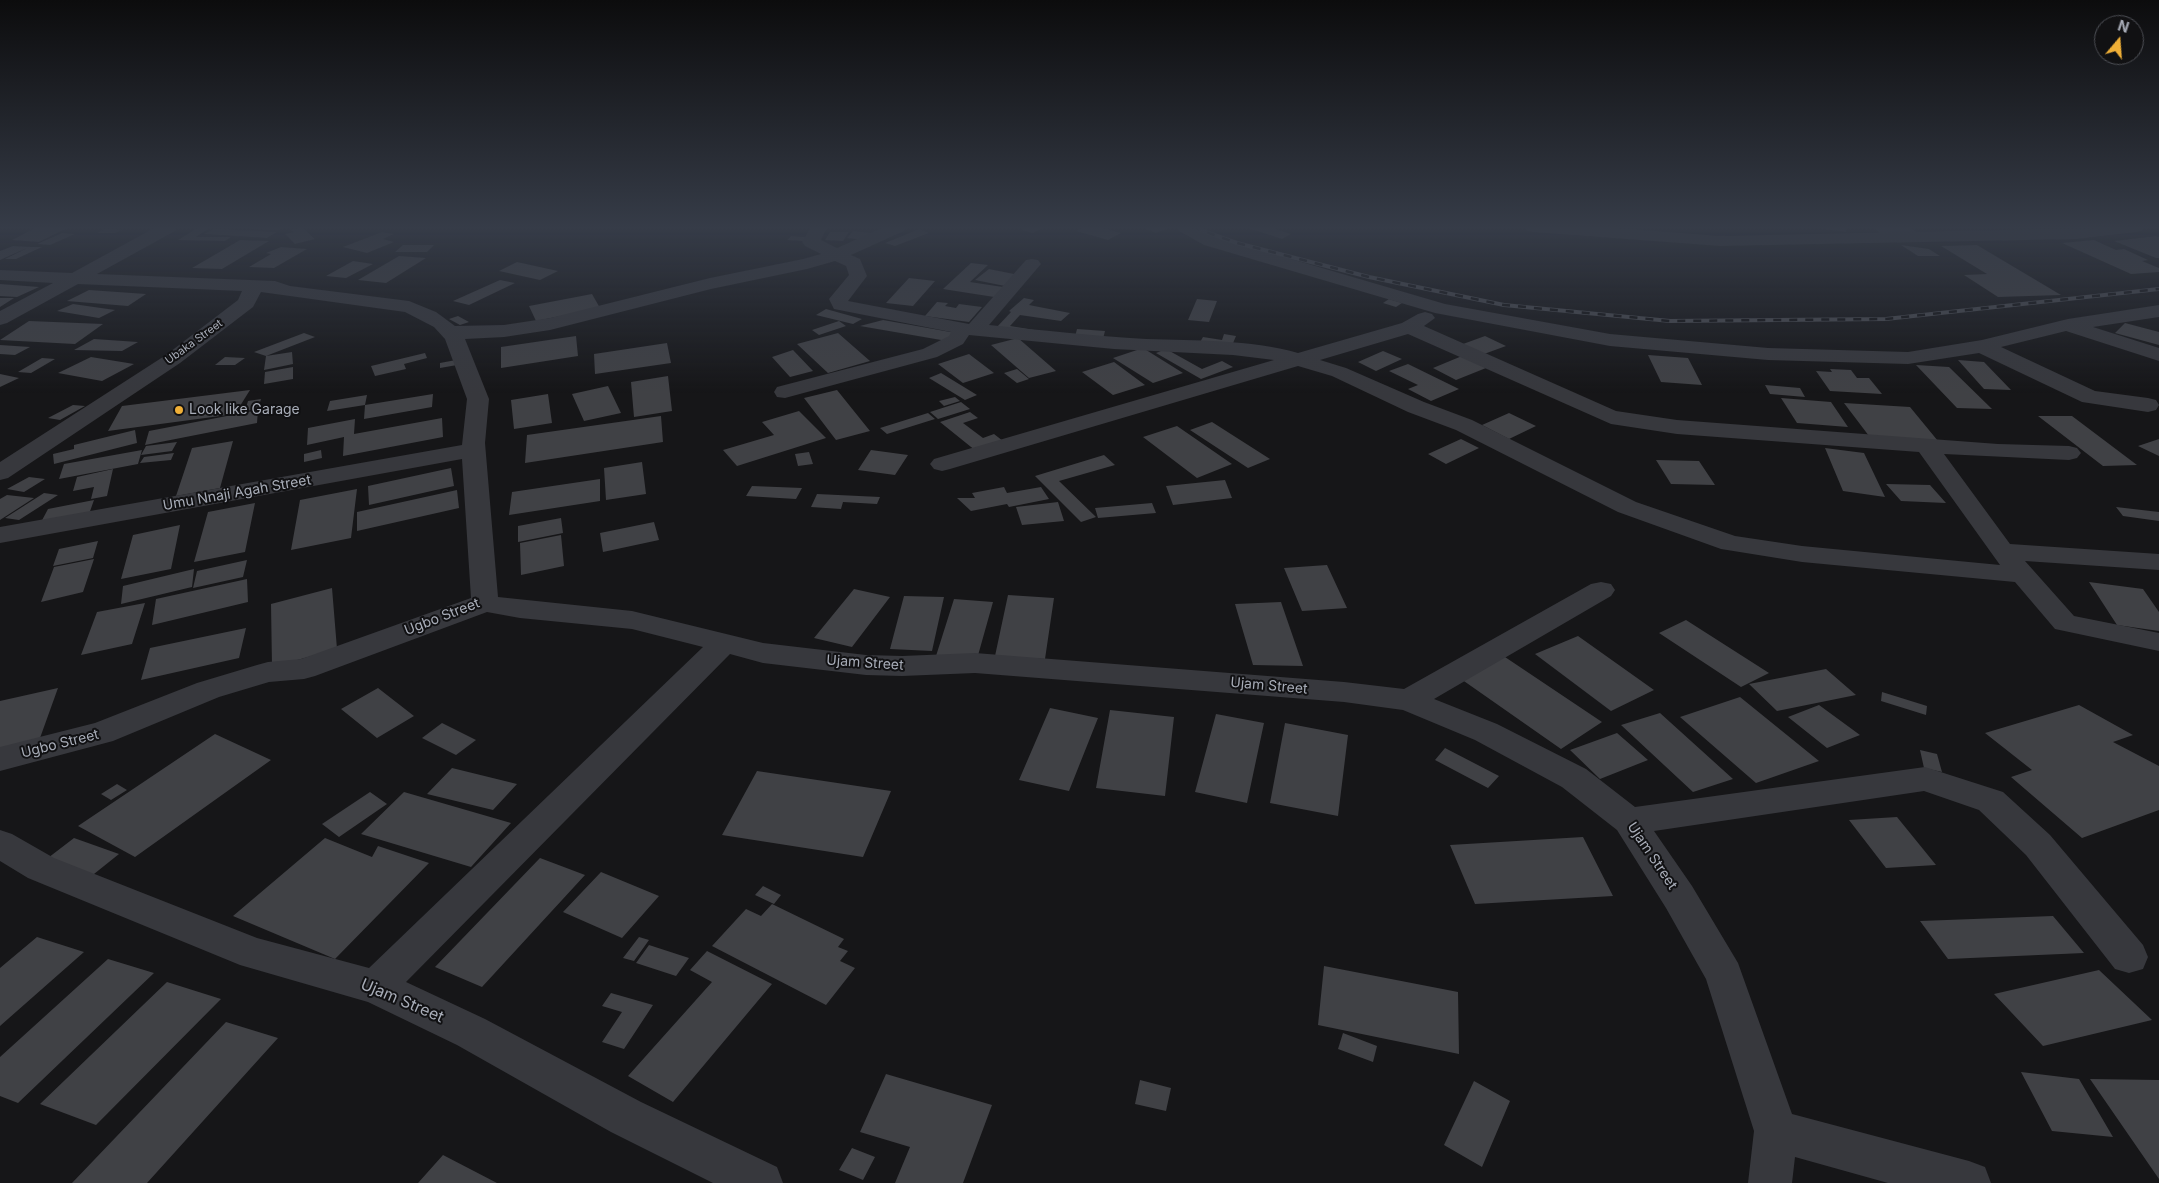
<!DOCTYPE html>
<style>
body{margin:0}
#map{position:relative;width:2159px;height:1183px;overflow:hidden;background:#161618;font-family:Inter,sans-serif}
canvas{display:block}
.north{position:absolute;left:2094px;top:15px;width:50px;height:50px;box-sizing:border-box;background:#111113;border:1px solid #4d4f55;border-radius:50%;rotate:18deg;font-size:14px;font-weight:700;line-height:20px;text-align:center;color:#a8adb8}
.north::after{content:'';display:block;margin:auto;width:18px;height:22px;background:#efaf37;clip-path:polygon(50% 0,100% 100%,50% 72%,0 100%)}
</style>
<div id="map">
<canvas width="2159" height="1183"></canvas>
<div class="north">N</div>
</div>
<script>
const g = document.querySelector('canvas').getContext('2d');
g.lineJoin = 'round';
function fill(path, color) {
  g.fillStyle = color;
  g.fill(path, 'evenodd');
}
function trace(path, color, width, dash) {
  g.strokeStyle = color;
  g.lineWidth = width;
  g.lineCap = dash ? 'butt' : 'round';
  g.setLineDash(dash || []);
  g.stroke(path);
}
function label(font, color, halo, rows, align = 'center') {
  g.font = font + ' Inter,sans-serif';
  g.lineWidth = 4;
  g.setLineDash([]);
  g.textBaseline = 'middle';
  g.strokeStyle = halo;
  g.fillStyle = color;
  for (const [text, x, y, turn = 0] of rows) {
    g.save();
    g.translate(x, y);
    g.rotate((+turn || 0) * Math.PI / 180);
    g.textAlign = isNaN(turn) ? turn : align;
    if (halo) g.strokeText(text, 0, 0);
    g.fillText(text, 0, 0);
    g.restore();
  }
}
fill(new Path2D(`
 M 37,227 L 69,227 L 39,242 L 12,240 Z
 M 199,227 L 211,227 L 196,237 L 231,237 L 225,241 L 178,240 Z
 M 252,227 L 283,227 L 279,230 L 252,229 Z
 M 302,227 L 315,239 L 295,244 L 285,234 L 294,232 L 291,230 Z
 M 1027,227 L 1044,227 L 1033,233 L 1021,230 Z
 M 1084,227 L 1098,227 L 1121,233 L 1108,240 L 1076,231 Z
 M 1142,227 L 1172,227 L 1156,233 Z
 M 1269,227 L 1291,234 L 1282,239 L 1248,228 Z
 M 1820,227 L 1845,227 L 1846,232 L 1820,228 Z
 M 1874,227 L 1910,227 L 1919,234 L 1880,233 Z
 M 105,229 L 122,230 L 115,233 L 97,233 Z
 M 214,229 L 277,232 L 267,238 L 204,234 Z
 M 919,229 L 929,233 L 895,246 L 885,243 Z
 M 853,231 L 872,233 L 865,240 L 847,238 Z
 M 382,232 L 394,234 L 383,239 L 394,242 L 367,253 L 343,247 Z
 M 830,232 L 849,232 L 843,241 L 825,240 Z
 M 62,233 L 75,234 L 50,245 L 37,244 Z
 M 791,236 L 807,237 L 803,241 L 787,240 Z
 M 2156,236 L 2159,237 L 2159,258 L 2156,258 L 2114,241 Z
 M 240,240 L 269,241 L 222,269 L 192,268 Z
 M 2094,240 L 2116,250 L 2124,249 L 2148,260 L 2142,261 L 2159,268 L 2159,272 L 2131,274 L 2062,243 Z
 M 403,245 L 434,245 L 427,252 L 395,252 Z
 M 1901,245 L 1929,249 L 1940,256 L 1918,256 Z
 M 1977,245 L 2061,295 L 1998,297 L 1964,275 L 1987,274 L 1941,246 Z
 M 13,246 L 32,247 L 42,247 L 16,259 L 5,259 L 27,248 L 0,260 L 0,251 Z
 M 281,247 L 307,249 L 274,268 L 249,267 L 271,254 L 266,253 Z
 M 399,256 L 426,258 L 386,283 L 358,280 Z
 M 353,261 L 373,264 L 346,278 L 326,276 Z
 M 517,262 L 558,271 L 540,280 L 499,271 Z
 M 971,263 L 988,265 L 970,282 L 1016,289 L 1007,299 L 943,289 Z
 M 989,269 L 1019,275 L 1005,286 L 975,280 Z
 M 909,278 L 935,281 L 913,306 L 886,303 Z
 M 500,280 L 515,283 L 469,305 L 453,301 Z
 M 0,284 L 39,287 L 17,297 L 0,296 Z
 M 89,290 L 146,294 L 128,306 L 67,301 Z
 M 592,294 L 600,308 L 536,321 L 529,306 Z
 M 0,298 L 14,298 L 0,307 Z
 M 1024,298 L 1034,300 L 1029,305 L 1070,313 L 1061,321 L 1020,315 L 1010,326 L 1041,331 L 996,328 L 1011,312 L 1009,311 Z
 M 1197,299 L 1217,301 L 1209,322 L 1188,320 Z
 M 1389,299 L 1402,303 L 1396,307 L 1383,303 Z
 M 937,302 L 948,303 L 945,306 L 956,308 L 959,304 L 982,307 L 969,322 L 925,316 Z
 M 73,304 L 115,310 L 99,318 L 57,311 Z
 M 826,309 L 862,319 L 853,324 L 816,315 Z
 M 458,316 L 469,322 L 460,325 L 449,319 Z
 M 883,320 L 956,333 L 947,341 L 860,326 Z
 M 29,321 L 103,324 L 75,344 L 0,340 Z
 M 839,321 L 846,326 L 819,335 L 812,330 Z
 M 2125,323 L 2159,332 L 2159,345 L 2115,333 Z
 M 1077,329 L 1105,331 L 1103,339 L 1075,337 Z
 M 304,333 L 315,337 L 266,356 L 292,352 L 293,364 L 264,370 L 266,356 L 254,352 Z
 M 838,333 L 870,361 L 828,373 L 797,344 Z
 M 1224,334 L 1236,336 L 1231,348 L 1199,344 L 1203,337 L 1222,340 Z
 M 576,336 L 578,356 L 501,368 L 501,347 Z
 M 1485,336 L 1506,346 L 1484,354 L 1463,344 Z
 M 1018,338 L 1056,371 L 1029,378 L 991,345 Z
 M 94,339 L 138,342 L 122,351 L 74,350 Z
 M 667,343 L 671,363 L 595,374 L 594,354 Z
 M 0,345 L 30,347 L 15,355 L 0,354 Z
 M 1143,348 L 1183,373 L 1153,383 L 1113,358 Z
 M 1166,349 L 1202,369 L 1222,361 L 1233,367 L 1201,379 L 1156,353 Z
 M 793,350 L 813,371 L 790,377 L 772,357 Z
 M 1383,351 L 1402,359 L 1376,371 L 1358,362 Z
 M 425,353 L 427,358 L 404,364 L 406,369 L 375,376 L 371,366 Z
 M 969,354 L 994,373 L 963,383 L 938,364 Z
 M 1648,355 L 1688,358 L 1702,385 L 1661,382 Z
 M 1462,356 L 1486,368 L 1456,380 L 1433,368 Z
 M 91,357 L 134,364 L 102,381 L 58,373 Z
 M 225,357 L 245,358 L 235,365 L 215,365 Z
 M 42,358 L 55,359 L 31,373 L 18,372 Z
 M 456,360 L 457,365 L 440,368 L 440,363 Z
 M 1958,360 L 1984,362 L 2011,390 L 1984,389 Z
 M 1114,362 L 1145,385 L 1113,395 L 1082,372 Z
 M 1408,364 L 1459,389 L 1431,401 L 1408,389 L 1418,385 L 1389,371 Z
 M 1916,365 L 1949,367 L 1992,409 L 1957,408 Z
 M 293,367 L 293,379 L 264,384 L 265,372 Z
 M 1017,369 L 1029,379 L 1017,383 L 1004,373 Z
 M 1830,369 L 1851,370 L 1857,378 L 1869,378 L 1882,394 L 1830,391 L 1816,371 L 1832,372 Z
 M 941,373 L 977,395 L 965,400 L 929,378 Z
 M 0,374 L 19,378 L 0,387 Z
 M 668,376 L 672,411 L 634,417 L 631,382 Z
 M 1765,385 L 1800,388 L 1805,397 L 1770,394 Z
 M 608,386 L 621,413 L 584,421 L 572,394 Z
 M 250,390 L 235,414 L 108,431 L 122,406 Z
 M 837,390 L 870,431 L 836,440 L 804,398 Z
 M 433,394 L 432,407 L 364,419 L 365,405 Z
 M 548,394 L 552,423 L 514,429 L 511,400 Z
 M 367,395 L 365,405 L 327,411 L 330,401 Z
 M 955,397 L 960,401 L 944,406 L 939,401 Z
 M 1781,398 L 1831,402 L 1848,427 L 1797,423 Z
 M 261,399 L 258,409 L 245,411 L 248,401 Z
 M 961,402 L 970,409 L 938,419 L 930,412 Z
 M 1844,403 L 1910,407 L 1938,441 L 1869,436 Z
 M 73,405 L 85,406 L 60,420 L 48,418 Z
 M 258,410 L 257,423 L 145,445 L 149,431 Z
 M 799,411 L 826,438 L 737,466 L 723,450 L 774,435 L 762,422 Z
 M 970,412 L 978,418 L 963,423 L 983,438 L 994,434 L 1003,441 L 976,451 L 940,422 Z
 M 928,413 L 935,419 L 887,434 L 880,428 Z
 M 1509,413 L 1536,426 L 1509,439 L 1482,425 Z
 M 661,416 L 663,442 L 525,463 L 527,435 Z
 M 2038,416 L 2072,416 L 2137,465 L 2103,466 Z
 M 442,418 L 443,437 L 343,456 L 344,437 L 307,445 L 308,428 L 355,419 L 354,434 Z
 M 1212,422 L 1270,459 L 1248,468 L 1190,430 Z
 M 1177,426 L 1232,464 L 1197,478 L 1143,437 Z
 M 135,430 L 137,443 L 54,464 L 53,454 L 74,449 L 74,445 Z
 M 1461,439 L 1479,448 L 1446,464 L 1428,454 Z
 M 2159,439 L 2159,456 L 2138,446 Z
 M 233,441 L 220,488 L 176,496 L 192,448 Z
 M 177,442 L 172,451 L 141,455 L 146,446 Z
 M 1825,448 L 1864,453 L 1885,497 L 1843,491 Z
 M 142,450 L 138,464 L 59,479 L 64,464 Z
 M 321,450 L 322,458 L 304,462 L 304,454 Z
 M 871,450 L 908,455 L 895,475 L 858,470 Z
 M 809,452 L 813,464 L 798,466 L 795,454 Z
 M 174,453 L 171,460 L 140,463 L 144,457 Z
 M 1104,455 L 1115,465 L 1059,481 L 1096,517 L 1081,522 L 1035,476 Z
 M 1656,460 L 1699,461 L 1715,485 L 1671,484 Z
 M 642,462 L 646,494 L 606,500 L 604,468 Z
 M 451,468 L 454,486 L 369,505 L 368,486 Z
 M 113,469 L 107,496 L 91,499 L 94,487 L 73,491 L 77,477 Z
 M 29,477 L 45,479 L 24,492 L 7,489 Z
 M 600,479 L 600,501 L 509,515 L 512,492 Z
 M 1225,480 L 1232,498 L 1173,505 L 1166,486 Z
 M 1886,484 L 1930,485 L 1946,503 L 1901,501 Z
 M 752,486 L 802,488 L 796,499 L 746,496 Z
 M 1004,487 L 1007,493 L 1041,487 L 1049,499 L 1009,507 L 1007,504 L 971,511 L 957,498 L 975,498 L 972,493 Z
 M 357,489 L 351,538 L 291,550 L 300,500 Z
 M 457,490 L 459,508 L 357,531 L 357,512 Z
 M 44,493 L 58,495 L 19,520 L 5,518 Z
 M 817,494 L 880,497 L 877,504 L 843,502 L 841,509 L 811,507 Z
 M 7,495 L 34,498 L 0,520 L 0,499 Z
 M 94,500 L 88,517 L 39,526 L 48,509 Z
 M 1058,502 L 1064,521 L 1022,525 L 1016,507 Z
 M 255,503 L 245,552 L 194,562 L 208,512 Z
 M 1152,503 L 1156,513 L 1098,518 L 1095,508 Z
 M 2116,507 L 2159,512 L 2159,521 L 2123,516 Z
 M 561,518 L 563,533 L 518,542 L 518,526 Z
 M 654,522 L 659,540 L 603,552 L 600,533 Z
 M 180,525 L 171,569 L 121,579 L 133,535 Z
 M 561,535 L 564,566 L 521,575 L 520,543 Z
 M 98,541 L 93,558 L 53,566 L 59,549 Z
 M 94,559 L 83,592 L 41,602 L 54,567 Z
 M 247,560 L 243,577 L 193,588 L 197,571 Z
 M 1327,565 L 1347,608 L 1302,611 L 1284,568 Z
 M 194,569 L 192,587 L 121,604 L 123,586 Z
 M 247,579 L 248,602 L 152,625 L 156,599 Z
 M 2089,582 L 2143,589 L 2159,612 L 2159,631 L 2117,625 Z
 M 332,588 L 337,649 L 272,667 L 271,604 Z
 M 854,589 L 890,597 L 852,647 L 814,638 Z
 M 1008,595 L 1054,598 L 1045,659 L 995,656 Z
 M 904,596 L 944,597 L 932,651 L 890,649 Z
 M 954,599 L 993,602 L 977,659 L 936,656 Z
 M 1281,602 L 1303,666 L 1253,665 L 1235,604 Z
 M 145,603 L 132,644 L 81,655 L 97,612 Z
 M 1686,620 L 1769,673 L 1741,687 L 1659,633 Z
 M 246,628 L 239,658 L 141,680 L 150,648 Z
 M 1578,636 L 1654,690 L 1611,711 L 1535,654 Z
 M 1502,655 L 1602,722 L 1561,749 L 1461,679 Z
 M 1826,669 L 1856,695 L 1777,711 L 1749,684 Z
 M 58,688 L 40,738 L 0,748 L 0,701 Z
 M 378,688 L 414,716 L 377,738 L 341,709 Z
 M 1882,692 L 1927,706 L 1926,715 L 1881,701 Z
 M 1740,697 L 1819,761 L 1756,783 L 1680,717 Z
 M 1819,705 L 1860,735 L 1827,748 L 1788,717 Z
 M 2079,705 L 2133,735 L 2113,742 L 2159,766 L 2159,810 L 2082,838 L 2011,777 L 2032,770 L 1985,733 Z
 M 1050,708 L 1098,718 L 1069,791 L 1019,780 Z
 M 1110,710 L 1174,717 L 1165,796 L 1096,788 Z
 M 1660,713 L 1733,779 L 1693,792 L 1621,725 Z
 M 1216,714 L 1264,723 L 1247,803 L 1195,792 Z
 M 442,723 L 476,740 L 456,755 L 422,738 Z
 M 1285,723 L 1348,735 L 1338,816 L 1270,803 Z
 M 1617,733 L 1648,760 L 1600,779 L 1570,750 Z
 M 215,734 L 271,760 L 135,857 L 78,826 Z
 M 1445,748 L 1499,776 L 1488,788 L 1435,760 Z
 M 1920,750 L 1937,754 L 1942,772 L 1924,768 Z
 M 452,768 L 517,784 L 493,810 L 427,794 Z
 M 757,771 L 891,791 L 863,857 L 722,835 Z
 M 117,784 L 127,790 L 111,800 L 101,794 Z
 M 370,792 L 387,804 L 339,837 L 322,824 Z
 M 404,792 L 511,823 L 471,867 L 361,834 Z
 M 1897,817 L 1936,865 L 1886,868 L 1849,820 Z
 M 1583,837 L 1613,896 L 1475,904 L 1450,845 Z
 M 74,838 L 119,854 L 89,878 L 44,861 Z
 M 325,838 L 372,857 L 378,846 L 429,863 L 335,959 L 233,916 Z
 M 540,858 L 585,875 L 482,987 L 435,967 Z
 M 601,872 L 659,896 L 622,938 L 563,912 Z
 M 763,886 L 781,895 L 774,904 L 755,895 Z
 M 772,904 L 844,939 L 838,947 L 848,951 L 840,961 L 855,968 L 826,1005 L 712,946 L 746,909 L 761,916 Z
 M 2053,916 L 2084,953 L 1948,959 L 1920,921 Z
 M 37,937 L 84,952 L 0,1026 L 0,968 Z
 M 639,937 L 649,940 L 634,961 L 623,958 Z
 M 649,945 L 689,958 L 676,976 L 636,963 Z
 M 707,951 L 772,984 L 673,1102 L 628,1076 L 712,982 L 690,970 Z
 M 108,959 L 154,973 L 18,1103 L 0,1096 L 0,1057 Z
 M 1324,966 L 1458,992 L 1459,1054 L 1318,1025 Z
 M 2099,970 L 2152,1020 L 2043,1046 L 1994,994 Z
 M 167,982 L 221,999 L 96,1125 L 40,1104 Z
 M 611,993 L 653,1005 L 624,1049 L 602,1042 L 622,1012 L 602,1006 Z
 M 226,1022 L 278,1038 L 147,1183 L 72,1183 Z
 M 1343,1033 L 1377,1046 L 1373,1062 L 1338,1049 Z
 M 2021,1072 L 2079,1079 L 2113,1137 L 2052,1131 Z
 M 886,1074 L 992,1105 L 963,1183 L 895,1183 L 910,1147 L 860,1132 Z
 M 2090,1079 L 2159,1080 L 2159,1179 Z
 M 1140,1080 L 1171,1088 L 1166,1111 L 1135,1104 Z
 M 1474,1081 L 1510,1101 L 1482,1167 L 1444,1145 Z
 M 852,1148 L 875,1157 L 863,1180 L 839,1170 Z
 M 443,1155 L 497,1183 L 418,1183 Z`), '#404145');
fill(new Path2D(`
 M 156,227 L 177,227 L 175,231 L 97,274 L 275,281 L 290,286 L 409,301 L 436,312 L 455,326 L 504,325 L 550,318 L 710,278 L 803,259 L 821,254 L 805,246 L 802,242 L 811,227 L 827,227 L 821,240 L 837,248 L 884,227 L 906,227 L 904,231 L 851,255 L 860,259 L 867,276 L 848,301 L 969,324 L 1026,260 L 1032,259 L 1038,260 L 1041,264 L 989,325 C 1041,330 1093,336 1146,339 C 1195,341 1250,339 1298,353 L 1402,323 L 1418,314 L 1425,312 L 1432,314 L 1435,318 L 1424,326 L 1616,411 L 1677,420 L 1998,444 L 2069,446 L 2077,448 L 2081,453 L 2077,458 L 2069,460 L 1944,454 L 2010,544 L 2159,554 L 2159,570 L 2025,561 L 2074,616 L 2159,633 L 2159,651 L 2055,629 L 2015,582 L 1802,562 L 1721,549 L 1618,512 L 1456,430 L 1408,412 L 1332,376 L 1298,366 L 950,469 L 942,471 L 934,469 L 930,464 L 934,459 L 1274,360 L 1233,355 L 1114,349 L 969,335 L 963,344 L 937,357 L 785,398 L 777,397 L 774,392 L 777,387 L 923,349 L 949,336 L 951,332 L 834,309 L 829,299 L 849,275 L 846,266 L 835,261 L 807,269 L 711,289 L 550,330 L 504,337 L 465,339 L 489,399 L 485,443 L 498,597 L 632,611 L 763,643 L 866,655 L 902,656 L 975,653 L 1344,682 L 1404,689 L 1591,584 L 1601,582 L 1611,584 L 1615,590 L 1611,596 L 1434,699 L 1497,724 L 1586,769 L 1635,807 L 1925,767 L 2003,792 L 2050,835 L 2143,945 L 2148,957 L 2143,969 L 2129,973 L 2115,969 L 2026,855 L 1979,810 L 1924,791 L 1654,831 L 1692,886 L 1738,963 L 1792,1114 L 1969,1161 L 1985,1167 L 1991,1183 L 1888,1183 L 1795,1157 L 1792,1183 L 1748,1183 L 1754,1131 L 1706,979 L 1666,908 L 1617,830 L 1562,787 L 1475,740 L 1403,710 L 1344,702 L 975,673 L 902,676 L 866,675 L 763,663 L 730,654 L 406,982 L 485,1019 L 641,1102 L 777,1167 L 783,1183 L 713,1183 L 611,1132 L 457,1045 L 368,1002 L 240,965 L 28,878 L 0,861 L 0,830 L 12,834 L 54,858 L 257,938 L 369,968 L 703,647 L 632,629 L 520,618 L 487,612 L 315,676 L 304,679 L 269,682 L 219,697 L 113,741 L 0,771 L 0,747 L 95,723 L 197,683 L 257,665 L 268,662 L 301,659 L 471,598 L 462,459 L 0,543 L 0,527 L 462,445 L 467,399 L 445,339 L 434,327 L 405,312 L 261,292 L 253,307 L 180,363 L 8,478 L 0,480 L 0,462 L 166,355 L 238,300 L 242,291 L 78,284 L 7,323 L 0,325 L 0,311 L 53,283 L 0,280 L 0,270 L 72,273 ZM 1408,334 L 1611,424 L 1677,434 L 1919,452 L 2000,565 L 1802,546 L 1735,536 L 1636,502 L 1472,420 L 1424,402 L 1346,368 L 1320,360 Z
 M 1177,227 L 1198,227 L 1216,237 L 1445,304 L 1610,334 L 1768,348 L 1908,352 L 1982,340 L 2068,319 L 2159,305 L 2159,317 L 2093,327 L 2159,348 L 2159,361 L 2066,331 L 2001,347 L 2095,391 L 2148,398 L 2156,400 L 2159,405 L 2156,410 L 2148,412 L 2082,402 L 1979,353 L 1908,364 L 1768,360 L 1610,346 L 1435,313 L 1204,245 L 1179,231 Z
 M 1525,227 L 1603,227 L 1720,236 L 2144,227 L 2142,231 L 2136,232 L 2077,239 L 1720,246 L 1533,232 L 1527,231 Z`), '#37383d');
const rail = new Path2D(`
 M 1192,227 L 1237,243 L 1369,277 L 1504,305 L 1670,321 L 1886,319 L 2159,289`);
trace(rail, '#4a4c52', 4);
trace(rail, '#111113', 2.5, [8]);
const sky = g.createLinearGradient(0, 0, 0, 393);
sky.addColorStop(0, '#0c0c0d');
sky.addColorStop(0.58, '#363c48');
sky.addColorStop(1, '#363c4800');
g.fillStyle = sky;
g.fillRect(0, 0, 2159, 393);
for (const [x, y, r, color] of [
 [179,410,5,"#efaf37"]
]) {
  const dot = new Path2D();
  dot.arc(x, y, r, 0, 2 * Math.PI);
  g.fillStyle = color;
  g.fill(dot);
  trace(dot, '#111113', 2);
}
label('11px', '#a8adb8', '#111113', [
 ["Ubaka Street",194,342,-36]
]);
label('14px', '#a8adb8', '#111113', [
 ["Look like Garage",189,410]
], 'left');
label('14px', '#a8adb8', '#111113', [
 ["Umu Nnaji Agah Street",237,493,-10],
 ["Ugbo Street",442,617,-21],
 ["Ujam Street",865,663,4],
 ["Ujam Street",1269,686,5],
 ["Ugbo Street",60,744,-14],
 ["Ujam Street",1652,856,56]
]);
label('16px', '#a8adb8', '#111113', [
 ["Ujam Street",402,1001,23]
]);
</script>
